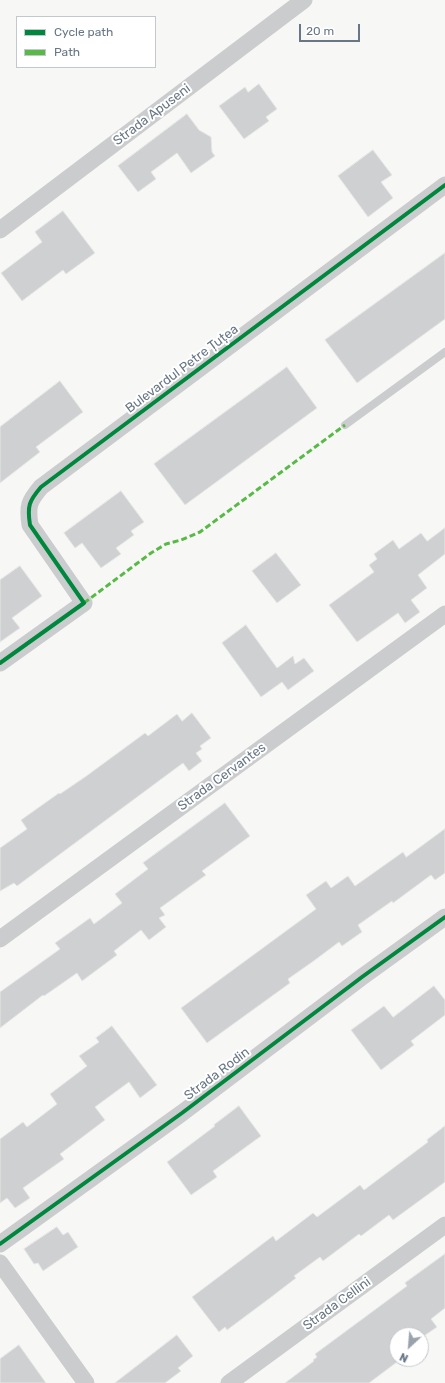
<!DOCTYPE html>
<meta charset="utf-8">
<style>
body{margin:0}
#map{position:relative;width:445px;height:1383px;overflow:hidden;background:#f7f7f6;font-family:Rubik,sans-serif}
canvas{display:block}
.legend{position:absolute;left:16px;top:16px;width:140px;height:52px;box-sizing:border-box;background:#fff;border:1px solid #c3c8ce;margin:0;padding:5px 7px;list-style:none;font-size:12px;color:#687685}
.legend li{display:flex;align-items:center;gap:8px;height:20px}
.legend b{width:20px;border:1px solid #c3c8ce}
.north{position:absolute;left:389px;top:1327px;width:40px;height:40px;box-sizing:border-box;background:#fff;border:1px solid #c3c8ce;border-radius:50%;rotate:206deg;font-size:11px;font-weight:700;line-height:16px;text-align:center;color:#687685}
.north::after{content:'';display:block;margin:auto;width:14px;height:18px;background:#9aa3ad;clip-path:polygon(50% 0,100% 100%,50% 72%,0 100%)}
.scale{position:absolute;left:299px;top:24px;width:61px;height:18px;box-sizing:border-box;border:2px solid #687685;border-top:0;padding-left:5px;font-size:12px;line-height:14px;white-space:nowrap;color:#687685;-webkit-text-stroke:3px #fff;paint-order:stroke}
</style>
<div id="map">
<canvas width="445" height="1383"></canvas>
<ul class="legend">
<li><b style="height:5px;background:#00873e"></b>Cycle path</li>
<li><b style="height:5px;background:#58b947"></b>Path</li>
</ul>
<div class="north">N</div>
<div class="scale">20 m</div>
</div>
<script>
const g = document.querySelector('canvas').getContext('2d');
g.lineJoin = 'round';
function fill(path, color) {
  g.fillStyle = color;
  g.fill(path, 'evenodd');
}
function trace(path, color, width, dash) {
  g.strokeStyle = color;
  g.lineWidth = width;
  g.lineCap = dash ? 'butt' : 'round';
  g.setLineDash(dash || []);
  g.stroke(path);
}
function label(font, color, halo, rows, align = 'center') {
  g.font = font + ' Rubik,sans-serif';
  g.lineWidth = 4;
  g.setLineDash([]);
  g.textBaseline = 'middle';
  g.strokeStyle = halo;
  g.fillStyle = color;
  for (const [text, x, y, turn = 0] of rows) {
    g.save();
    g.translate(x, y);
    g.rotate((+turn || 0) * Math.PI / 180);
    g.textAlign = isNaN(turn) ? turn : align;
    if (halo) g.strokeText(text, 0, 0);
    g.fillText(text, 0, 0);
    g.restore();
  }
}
const building = new Path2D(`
 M 259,84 L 277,109 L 266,117 L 269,121 L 244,139 L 219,106 L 245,87 L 248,92 Z
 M 187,114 L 199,130 L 211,137 L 212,152 L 215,156 L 191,173 L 177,153 L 151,172 L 156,179 L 138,192 L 118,166 Z
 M 373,150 L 392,175 L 381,182 L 393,198 L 368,217 L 338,176 Z
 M 63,211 L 95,253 L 66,274 L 63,270 L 22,301 L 1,273 L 42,242 L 35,232 Z
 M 445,253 L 445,319 L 357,383 L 325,340 Z
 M 287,367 L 317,408 L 185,505 L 154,464 Z
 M 60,381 L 83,412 L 36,447 L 40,452 L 0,483 L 0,427 Z
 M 121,491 L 144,522 L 131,531 L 134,535 L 116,548 L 121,554 L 101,568 L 82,543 L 75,548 L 64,533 Z
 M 445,528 L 445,554 L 418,575 L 427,588 L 411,600 L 420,612 L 405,623 L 398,613 L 357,642 L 329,605 L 374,572 L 369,565 L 377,559 L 374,554 L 393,540 L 399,549 L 421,533 L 427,541 Z
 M 276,553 L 301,585 L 277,603 L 252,571 Z
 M 20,566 L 42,596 L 12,618 L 20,628 L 0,642 L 0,580 Z
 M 246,625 L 277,668 L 293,656 L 295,664 L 304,658 L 314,671 L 288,690 L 282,682 L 261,697 L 222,643 Z
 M 192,713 L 211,738 L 200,746 L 202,749 L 196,753 L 202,761 L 189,771 L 183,763 L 17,886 L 14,883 L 0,891 L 0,848 L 27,829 L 21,820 L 59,793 L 60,794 L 85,777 L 145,733 L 148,736 L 177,714 L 182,721 Z
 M 225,803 L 250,836 L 202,871 L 206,875 L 160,908 L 165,915 L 159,918 L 166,927 L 149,940 L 141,930 L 114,951 L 117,955 L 82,981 L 77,973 L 44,996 L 43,995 L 0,1028 L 0,992 L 60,949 L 55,943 L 90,918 L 94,924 L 122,903 L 115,894 L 148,869 L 143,863 Z
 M 445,829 L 445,873 L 435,880 L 431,875 L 393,903 L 392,901 L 358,925 L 362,932 L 342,946 L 339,942 L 315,960 L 288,979 L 290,983 L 207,1043 L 181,1008 L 316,909 L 306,895 L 326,881 L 331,888 L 348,876 L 355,886 L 403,852 L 406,857 Z
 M 434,986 L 445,1000 L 445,1015 L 411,1041 L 414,1045 L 381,1070 L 351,1030 L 384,1006 L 393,1017 Z
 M 112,1026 L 157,1085 L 140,1098 L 129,1082 L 95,1107 L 105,1120 L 60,1154 L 64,1159 L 23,1188 L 30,1198 L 15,1208 L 7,1198 L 0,1203 L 0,1139 L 23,1122 L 27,1127 L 57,1104 L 50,1094 L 87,1066 L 79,1056 L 99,1042 L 96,1038 Z
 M 239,1106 L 261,1136 L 213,1171 L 217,1177 L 191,1195 L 167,1162 L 215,1126 L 214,1125 Z
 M 445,1126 L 445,1182 L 393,1220 L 389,1215 L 361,1236 L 359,1234 L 323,1261 L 320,1257 L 294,1276 L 296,1278 L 270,1298 L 227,1330 L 225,1327 L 219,1332 L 192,1297 L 273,1236 L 276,1241 L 313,1213 L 317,1217 L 360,1185 L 364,1190 L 428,1142 L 427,1140 Z
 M 57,1227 L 63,1235 L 68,1232 L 78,1247 L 43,1271 L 38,1263 L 34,1264 L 24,1249 Z
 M 445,1254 L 445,1308 L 431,1319 L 437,1327 L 421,1338 L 421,1335 L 397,1335 L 397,1359 L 401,1359 L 369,1383 L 285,1383 L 314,1361 L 313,1360 L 317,1357 L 315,1354 L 407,1286 L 405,1283 Z
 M 177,1335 L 193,1356 L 178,1368 L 181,1371 L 165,1383 L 115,1383 Z
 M 19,1345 L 46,1383 L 0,1383 L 0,1359 Z`);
fill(building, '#cfd0d1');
trace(building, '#e6e6e6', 1);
trace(new Path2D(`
 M 345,425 L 445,352`), '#cbcccd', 8);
trace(new Path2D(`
 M 0,230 L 304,0
 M 0,663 L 84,603 L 30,525 C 27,506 29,501 41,487 L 445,185
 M 0,939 L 445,614
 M 0,1244 L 182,1113 L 362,977 L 445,917
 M 0,1263 L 86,1383
 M 229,1383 L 445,1225`), '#cbcccd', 17);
trace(new Path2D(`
 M 84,603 L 151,553 L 166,544 L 181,540 L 200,532 L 345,425`), '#58b947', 3, [6, 3]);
trace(new Path2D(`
 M 0,663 L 84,603 L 30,525 C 27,506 29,501 41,487 L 445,185
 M 0,1244 L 182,1113 L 362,977 L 445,917`), '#00873e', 4);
label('13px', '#687685', '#fff', [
 ["Strada Apuseni",152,115,-37],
 ["Bulevardul Petre Țuțea",182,369,-37],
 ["Strada Cervantes",222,777,-36],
 ["Strada Rodin",217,1074,-37],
 ["Strada Cellini",337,1304,-36]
]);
</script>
